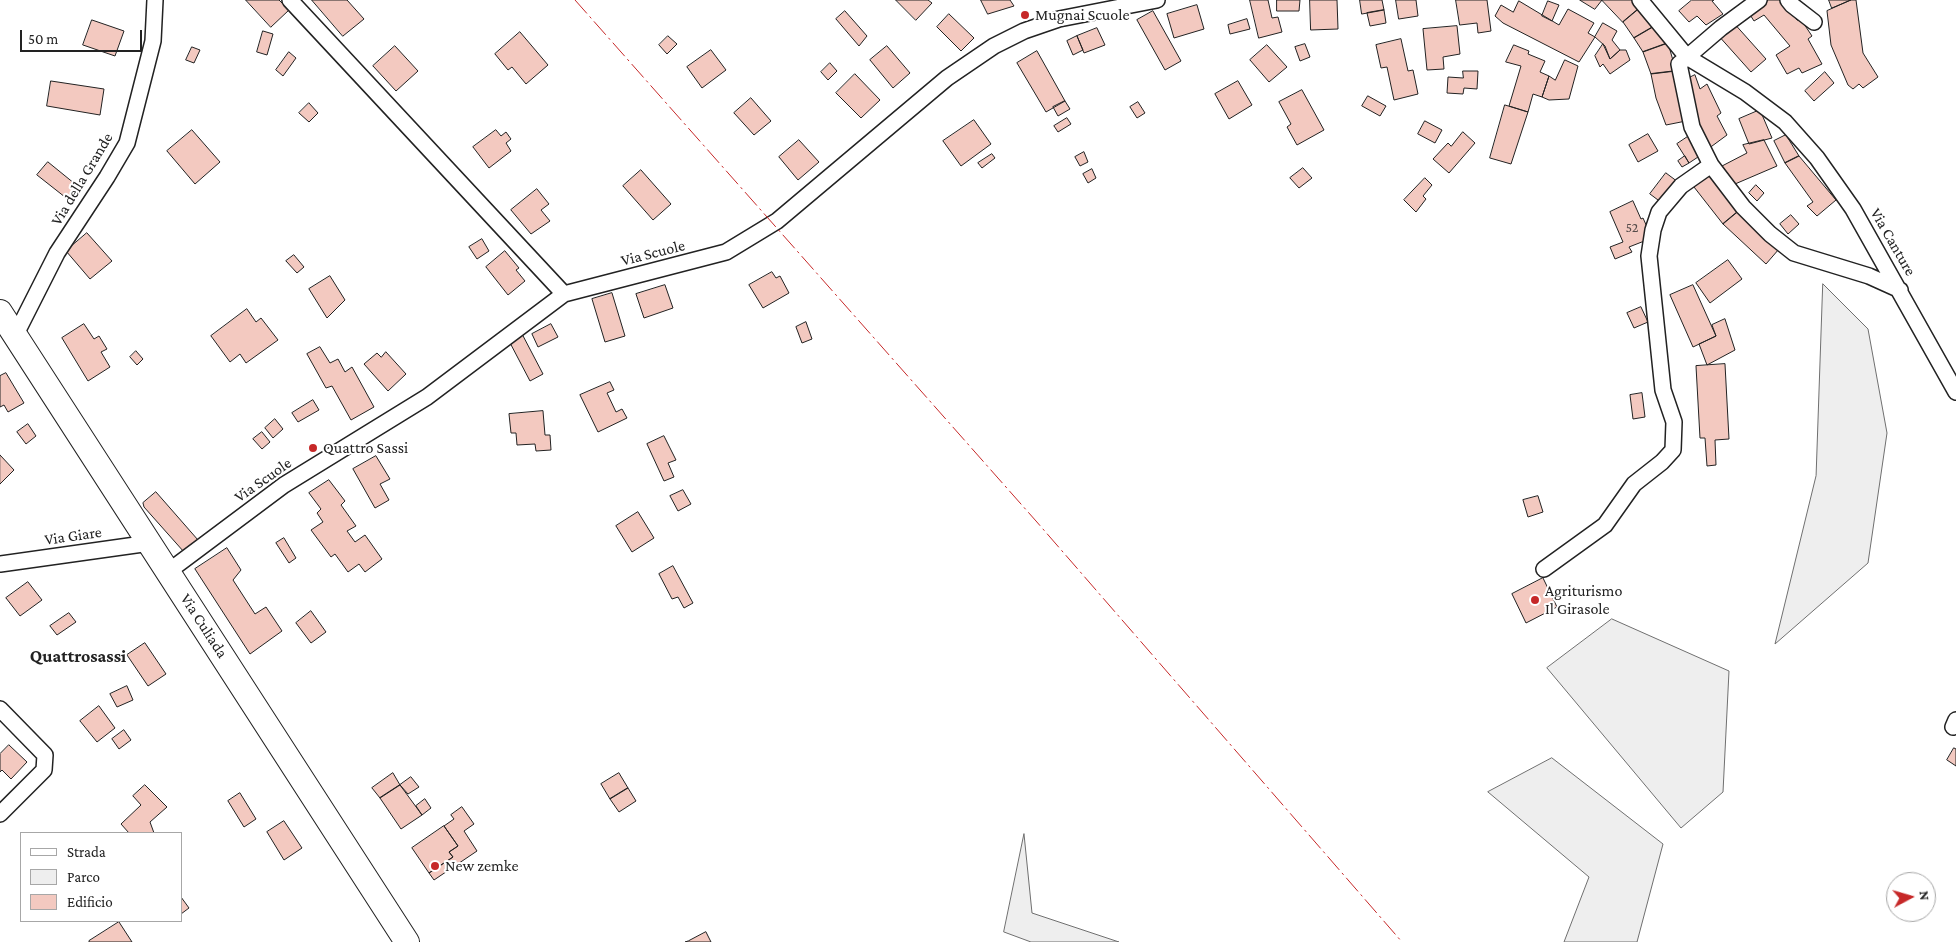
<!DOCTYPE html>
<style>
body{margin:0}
#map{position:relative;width:1956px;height:942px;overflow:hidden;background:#fff;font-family:"Crimson Pro",serif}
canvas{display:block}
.legend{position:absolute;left:20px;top:832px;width:162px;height:90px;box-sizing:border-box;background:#fff;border:1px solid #a7a7a7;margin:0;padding:6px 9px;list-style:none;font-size:15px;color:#222}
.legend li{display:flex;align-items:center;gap:10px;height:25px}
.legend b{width:25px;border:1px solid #a7a7a7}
.north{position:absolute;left:1886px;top:872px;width:50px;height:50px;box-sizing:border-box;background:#fff;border:1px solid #a7a7a7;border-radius:50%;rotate:84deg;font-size:14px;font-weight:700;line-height:20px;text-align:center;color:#222}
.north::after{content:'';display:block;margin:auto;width:18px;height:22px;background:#c62828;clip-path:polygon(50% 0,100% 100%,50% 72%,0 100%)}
.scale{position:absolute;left:20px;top:30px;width:122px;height:22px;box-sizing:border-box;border:2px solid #222;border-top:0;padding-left:6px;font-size:15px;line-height:18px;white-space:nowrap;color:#222;-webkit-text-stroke:4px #fff;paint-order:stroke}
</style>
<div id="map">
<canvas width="1956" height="942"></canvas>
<ul class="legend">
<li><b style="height:6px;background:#fff"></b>Strada</li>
<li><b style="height:14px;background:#eee"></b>Parco</li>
<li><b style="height:14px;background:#f3c9c0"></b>Edificio</li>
</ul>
<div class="north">N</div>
<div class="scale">50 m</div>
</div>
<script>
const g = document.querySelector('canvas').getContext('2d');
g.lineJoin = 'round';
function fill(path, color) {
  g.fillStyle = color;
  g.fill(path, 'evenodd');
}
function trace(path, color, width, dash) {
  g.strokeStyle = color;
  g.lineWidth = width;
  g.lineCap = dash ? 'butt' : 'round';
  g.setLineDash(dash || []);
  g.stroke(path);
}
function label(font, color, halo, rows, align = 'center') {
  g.font = font + ' "Crimson Pro",serif';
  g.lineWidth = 4;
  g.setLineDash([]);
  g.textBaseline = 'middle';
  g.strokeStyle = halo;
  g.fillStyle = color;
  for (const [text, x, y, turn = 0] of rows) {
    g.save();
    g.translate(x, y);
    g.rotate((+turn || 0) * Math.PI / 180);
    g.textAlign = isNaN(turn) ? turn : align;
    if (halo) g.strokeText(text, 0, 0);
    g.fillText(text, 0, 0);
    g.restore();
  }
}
const green = new Path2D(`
 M 1823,284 L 1868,329 L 1887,433 L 1868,563 L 1775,644 L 1816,476 Z
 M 1612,619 L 1729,671 L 1723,792 L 1681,828 L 1547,668 Z
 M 1552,758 L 1663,844 L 1637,942 L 1564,942 L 1589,877 L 1488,792 Z
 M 1024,834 L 1032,913 L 1119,942 L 1031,942 L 1004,932 Z`);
fill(green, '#eee');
trace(green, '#6f6f6f', 1);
const building = new Path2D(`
 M 246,0 L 279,0 L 289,10 L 271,27 Z
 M 312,0 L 347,0 L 364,19 L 343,36 Z
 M 896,0 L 928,0 L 932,3 L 916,20 Z
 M 981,0 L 1010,0 L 1014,6 L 988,14 Z
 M 1250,0 L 1268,0 L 1272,18 L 1278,17 L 1282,32 L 1259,38 Z
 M 1277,0 L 1300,0 L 1299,11 L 1277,11 Z
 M 1310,0 L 1337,0 L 1338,29 L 1311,30 Z
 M 1360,0 L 1382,0 L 1384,10 L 1362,14 Z
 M 1396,0 L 1416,0 L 1418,16 L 1399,19 Z
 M 1456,0 L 1487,0 L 1491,31 L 1478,33 L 1477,23 L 1460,25 Z
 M 1580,0 L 1602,0 L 1595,9 Z
 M 1602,0 L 1636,0 L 1642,6 L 1623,22 Z
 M 1692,0 L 1714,0 L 1712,1 L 1723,14 L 1706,25 L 1697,16 L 1689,22 L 1679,11 Z
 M 1763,0 L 1783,0 L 1797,20 L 1802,21 L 1812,36 L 1808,39 L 1822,64 L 1802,73 L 1799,68 L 1787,74 L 1776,55 L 1790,46 L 1764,15 L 1754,21 L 1747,10 Z
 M 1829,0 L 1851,0 L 1832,8 Z
 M 1851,0 L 1856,0 L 1863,53 L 1878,77 L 1863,88 L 1859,84 L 1853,89 L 1848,85 L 1831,45 L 1827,11 Z
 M 1519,1 L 1559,25 L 1568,9 L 1594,23 L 1588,33 L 1595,37 L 1579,62 L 1503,23 L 1495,16 L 1501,5 L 1513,12 Z
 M 1548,1 L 1559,5 L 1552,21 L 1542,16 Z
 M 1197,5 L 1204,29 L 1174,38 L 1167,14 Z
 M 1642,6 L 1658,24 L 1634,38 L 1623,22 Z
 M 1384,10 L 1386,23 L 1370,26 L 1367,13 Z
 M 845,11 L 867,36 L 859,46 L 836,19 Z
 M 1153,11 L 1181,61 L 1165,70 L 1137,20 Z
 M 949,14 L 974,38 L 961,51 L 937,27 Z
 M 1247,19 L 1250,29 L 1230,34 L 1228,25 Z
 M 92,20 L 124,31 L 115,56 L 83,45 Z
 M 1732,21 L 1766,59 L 1751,72 L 1717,34 Z
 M 1603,23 L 1617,31 L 1612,40 L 1620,50 L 1610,59 L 1605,46 L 1595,37 Z
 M 1658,24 L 1668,43 L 1643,52 L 1634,38 Z
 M 1457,26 L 1460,54 L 1443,57 L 1444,69 L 1427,70 L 1423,29 Z
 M 1097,28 L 1105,45 L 1084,53 L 1077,36 Z
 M 263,31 L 273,34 L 267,55 L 257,52 Z
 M 520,32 L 548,65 L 526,84 L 512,67 L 508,70 L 495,54 Z
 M 668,36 L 677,44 L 667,54 L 659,45 Z
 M 1077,36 L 1083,50 L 1073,55 L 1067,41 Z
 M 1401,39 L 1408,71 L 1413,70 L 1418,94 L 1394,100 L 1387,67 L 1381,68 L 1376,45 Z
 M 1668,43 L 1676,71 L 1651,74 L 1643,52 Z
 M 1305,44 L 1310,57 L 1300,61 L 1295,47 Z
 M 1603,44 L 1610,59 L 1620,50 L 1626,50 L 1630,60 L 1610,74 L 1603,64 L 1600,67 L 1595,56 Z
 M 1267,45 L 1287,67 L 1269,82 L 1250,60 Z
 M 1514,45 L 1529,51 L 1528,54 L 1545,61 L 1540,72 L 1549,76 L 1542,97 L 1533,94 L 1528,112 L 1509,106 L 1521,66 L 1506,62 Z
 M 395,46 L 418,71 L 396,91 L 373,66 Z
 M 887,46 L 910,73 L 893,88 L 870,60 Z
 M 192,47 L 200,50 L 194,63 L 186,60 Z
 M 711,50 L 726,70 L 702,88 L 687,67 Z
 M 1037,51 L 1065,101 L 1046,112 L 1017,63 Z
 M 289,52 L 296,58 L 283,76 L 276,70 Z
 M 1565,60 L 1578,66 L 1569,99 L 1549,100 L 1542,97 L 1549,76 L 1555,80 Z
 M 830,63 L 837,71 L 828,80 L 821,72 Z
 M 1463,71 L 1478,71 L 1477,89 L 1464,88 L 1463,94 L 1447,93 L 1448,77 L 1463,78 Z
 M 1676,71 L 1686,121 L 1666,125 L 1656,98 L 1651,74 Z
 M 1825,72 L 1834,83 L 1814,101 L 1805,91 Z
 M 855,74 L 880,100 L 861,118 L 836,93 Z
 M 1695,75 L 1700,89 L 1707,84 L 1721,113 L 1717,116 L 1727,135 L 1708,149 L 1683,81 Z
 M 51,81 L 104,89 L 100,115 L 47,106 Z
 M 1238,81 L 1252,105 L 1229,119 L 1215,94 Z
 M 1302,90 L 1324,130 L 1297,145 L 1287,127 L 1291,124 L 1279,102 Z
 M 1368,96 L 1386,106 L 1380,116 L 1362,106 Z
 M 751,98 L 771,121 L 754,135 L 734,113 Z
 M 1065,101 L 1070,109 L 1058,116 L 1053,107 Z
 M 1138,102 L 1145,113 L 1137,118 L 1130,107 Z
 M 309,103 L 318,113 L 309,122 L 299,113 Z
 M 1505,105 L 1528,112 L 1511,164 L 1490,158 Z
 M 1760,110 L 1772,138 L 1749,144 L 1739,119 Z
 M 1067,118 L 1071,124 L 1058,132 L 1054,126 Z
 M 974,120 L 991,144 L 961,166 L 943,141 Z
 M 1425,121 L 1442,130 L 1435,143 L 1418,134 Z
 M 192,130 L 220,162 L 195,184 L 167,151 Z
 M 496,130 L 501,136 L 506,132 L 511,139 L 506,143 L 511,151 L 489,168 L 473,147 Z
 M 1463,132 L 1475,143 L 1449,173 L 1433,159 L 1448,143 L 1451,146 Z
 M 1648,134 L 1658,151 L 1638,162 L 1629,145 Z
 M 1692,134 L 1704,153 L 1689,163 L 1677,144 Z
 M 1786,135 L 1799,156 L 1785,163 L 1774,141 Z
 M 799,140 L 819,162 L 798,180 L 779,157 Z
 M 1764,140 L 1777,166 L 1735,184 L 1722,166 L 1747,153 L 1743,145 Z
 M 1084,152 L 1088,162 L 1080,166 L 1075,157 Z
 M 992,154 L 995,158 L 982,168 L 978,163 Z
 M 1685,156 L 1689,163 L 1682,167 L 1678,161 Z
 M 1799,156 L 1836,200 L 1817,216 L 1807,206 L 1813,202 L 1785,163 Z
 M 48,162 L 80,188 L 70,201 L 37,175 Z
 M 1303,168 L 1312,178 L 1299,188 L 1290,178 Z
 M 1092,169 L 1096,178 L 1088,183 L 1083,174 Z
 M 641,170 L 671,204 L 653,220 L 623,186 Z
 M 1666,173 L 1678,182 L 1662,203 L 1650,194 Z
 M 1713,174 L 1741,209 L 1723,224 L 1694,187 Z
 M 1425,178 L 1432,185 L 1423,196 L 1426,199 L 1416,212 L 1404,200 Z
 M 1756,185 L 1764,193 L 1757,201 L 1749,193 Z
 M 537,189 L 549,204 L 541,210 L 550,221 L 531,234 L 511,210 Z
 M 1633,201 L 1641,219 L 1643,218 L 1652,238 L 1629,247 L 1632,252 L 1615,259 L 1610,247 L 1623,242 L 1610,212 Z
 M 1741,209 L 1779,249 L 1766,264 L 1723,224 Z
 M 1791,215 L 1799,224 L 1788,234 L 1780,224 Z
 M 87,233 L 112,261 L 90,279 L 66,251 Z
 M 482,239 L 489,251 L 477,259 L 469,247 Z
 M 505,251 L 519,268 L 516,270 L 525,281 L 508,295 L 486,267 Z
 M 294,255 L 304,267 L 297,273 L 286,261 Z
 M 1728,260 L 1742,279 L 1710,303 L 1696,283 Z
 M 772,272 L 776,278 L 780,276 L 789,293 L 763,308 L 749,285 Z
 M 330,276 L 345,300 L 327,318 L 309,289 Z
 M 665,285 L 673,308 L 644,318 L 636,294 Z
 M 1693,285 L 1716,336 L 1693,347 L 1670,295 Z
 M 612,293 L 625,336 L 605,342 L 592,299 Z
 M 1641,307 L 1648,322 L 1634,328 L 1627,313 Z
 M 247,309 L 256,322 L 261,318 L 278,340 L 246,363 L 240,354 L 230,362 L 211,336 Z
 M 1725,319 L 1735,350 L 1707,365 L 1699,344 L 1716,336 L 1712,325 Z
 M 806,322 L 812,339 L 802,343 L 796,327 Z
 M 84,324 L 94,339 L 99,336 L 107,349 L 101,352 L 110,367 L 88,381 L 62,338 Z
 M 551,324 L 558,337 L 538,347 L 532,334 Z
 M 521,332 L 543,374 L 530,381 L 508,339 Z
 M 320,347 L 330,363 L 338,359 L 345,372 L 352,367 L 374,407 L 351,420 L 332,386 L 326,388 L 307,354 Z
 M 136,351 L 143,359 L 137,365 L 130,357 Z
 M 386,352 L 406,374 L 388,391 L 364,364 L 377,353 L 381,357 Z
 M 1725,364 L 1729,439 L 1715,440 L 1716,465 L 1707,466 L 1705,438 L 1700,438 L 1696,366 Z
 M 6,373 L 24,403 L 8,412 L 4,405 L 0,407 L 0,376 Z
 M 610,382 L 614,390 L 607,393 L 616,412 L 622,409 L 627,418 L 598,432 L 580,395 Z
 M 1642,393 L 1645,417 L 1633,419 L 1630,395 Z
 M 313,400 L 319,410 L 298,422 L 292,413 Z
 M 543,411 L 545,435 L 550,435 L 551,450 L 536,451 L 535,444 L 517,445 L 516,433 L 511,433 L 509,414 Z
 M 275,419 L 283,429 L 273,438 L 265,428 Z
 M 28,424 L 36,436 L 26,444 L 17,432 Z
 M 262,432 L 270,442 L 262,449 L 253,439 Z
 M 664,436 L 676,460 L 668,463 L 674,477 L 664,481 L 647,444 Z
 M 0,455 L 14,470 L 0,484 Z
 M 376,456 L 390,479 L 380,484 L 389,500 L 375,508 L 353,469 Z
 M 329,480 L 345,501 L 341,505 L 356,526 L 347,531 L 355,542 L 365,535 L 382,559 L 365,572 L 359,564 L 348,572 L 335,554 L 331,557 L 311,530 L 323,522 L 317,513 L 321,509 L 309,493 Z
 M 683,490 L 691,504 L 678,511 L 670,496 Z
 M 156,492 L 198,540 L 184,552 L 144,507 L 143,503 Z
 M 1538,496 L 1543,512 L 1528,517 L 1523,500 Z
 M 638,512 L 654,538 L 632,552 L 616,526 Z
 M 284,538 L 296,558 L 289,563 L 276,543 Z
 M 227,548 L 241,570 L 233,580 L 255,614 L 266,607 L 282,631 L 250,654 L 195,569 Z
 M 673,566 L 693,603 L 684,608 L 678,597 L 672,599 L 659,574 Z
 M 1543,578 L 1557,607 L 1526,623 L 1512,594 Z
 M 28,582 L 42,600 L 20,616 L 6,598 Z
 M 311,611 L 326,632 L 311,643 L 296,623 Z
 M 69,613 L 76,622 L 57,635 L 50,626 Z
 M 145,643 L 166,674 L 148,686 L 127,655 Z
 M 127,686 L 133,700 L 117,707 L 110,694 Z
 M 99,706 L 115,728 L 97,742 L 80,721 Z
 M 124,730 L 131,740 L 119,749 L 112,739 Z
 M 9,745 L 27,762 L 11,779 L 2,770 L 0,772 L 0,754 Z
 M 1954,748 L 1956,749 L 1956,766 L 1947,760 Z
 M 393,773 L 400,785 L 380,798 L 372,788 Z
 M 619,773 L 628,788 L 610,799 L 601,784 Z
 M 411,777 L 419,787 L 408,794 L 400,785 Z
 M 145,785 L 167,807 L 150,822 L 154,833 L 129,833 L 121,824 L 141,805 L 133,796 Z
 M 400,785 L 422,815 L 401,829 L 380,798 Z
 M 628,788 L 636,801 L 619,812 L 610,799 Z
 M 240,793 L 256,819 L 244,827 L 228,801 Z
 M 425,799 L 431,808 L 422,815 L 416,806 Z
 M 462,807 L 474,824 L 464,831 L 477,851 L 434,880 L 429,873 L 453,857 L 449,852 L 458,846 L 444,826 L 454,819 L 451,815 Z
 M 284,821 L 302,848 L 284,860 L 267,832 Z
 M 444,826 L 458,846 L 449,852 L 453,857 L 429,873 L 412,848 Z
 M 181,897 L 189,908 L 181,914 Z
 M 119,922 L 132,942 L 89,942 L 89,941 Z
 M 706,932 L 711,942 L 685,942 L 688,941 Z`);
fill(building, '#f3c9c0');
trace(building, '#222', 1);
const minor = new Path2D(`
 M 290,0 L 564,294
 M 1640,0 L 1687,57 L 1745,92 L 1785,122 L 1817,158 L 1853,209 L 1956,392
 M 1759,0 L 1721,28 L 1679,64 L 1692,127 L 1711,165 L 1743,207 L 1770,234 L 1794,253 L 1869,276 L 1900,290
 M 1788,0 L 1792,5 L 1814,22
 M 15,336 L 57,253 L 107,177 L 127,143 L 153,41 L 155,0
 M 0,564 L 150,543
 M 1544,569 L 1605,525 L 1634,484 L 1662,462 L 1673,450 L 1674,422 L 1663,390 L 1649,256 L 1653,230 L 1659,212 L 1681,186 L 1711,165
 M 169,571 L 284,485 L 427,397 L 564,294 L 726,252 L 777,221 L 947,78 L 994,46 L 1024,31 L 1059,19 L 1157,0
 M 0,709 L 45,755 L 44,770 L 0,814
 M 1953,727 L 1956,720`);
const primary = new Path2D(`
 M 0,312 L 407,942`);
trace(minor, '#222', 18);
trace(primary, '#222', 26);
trace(minor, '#fff', 15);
trace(primary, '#fff', 24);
trace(new Path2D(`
 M 575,0 L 1036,521 L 1402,942`), '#c62828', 1, [18, 4, 2.5, 4]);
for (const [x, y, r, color] of [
 [1025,15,5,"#c62828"],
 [313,448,5,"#c62828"],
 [1535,600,5,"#c62828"],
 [435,866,5,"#c62828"]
]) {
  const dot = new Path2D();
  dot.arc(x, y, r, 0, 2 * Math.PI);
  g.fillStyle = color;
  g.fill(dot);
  trace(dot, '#fff', 2);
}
label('14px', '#564c4a', null, [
 ["52",1632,228]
]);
label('16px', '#222', '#fff', [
 ["Mugnai Scuole",1035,15],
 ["Quattro Sassi",323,448],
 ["Agriturismo",1545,591],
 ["Il Girasole",1545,609],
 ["New zemke",445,866]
], 'left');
label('16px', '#222', '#fff', [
 ["Via della Grande",82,179,-59],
 ["Via Canture",1893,242,60],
 ["Via Scuole",653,253,-14],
 ["Via Scuole",263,480,-35],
 ["Via Giare",73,536,-8],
 ["Via Culiada",204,626,57]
]);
label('bold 18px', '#222', '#fff', [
 ["Quattrosassi",78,656]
]);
</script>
